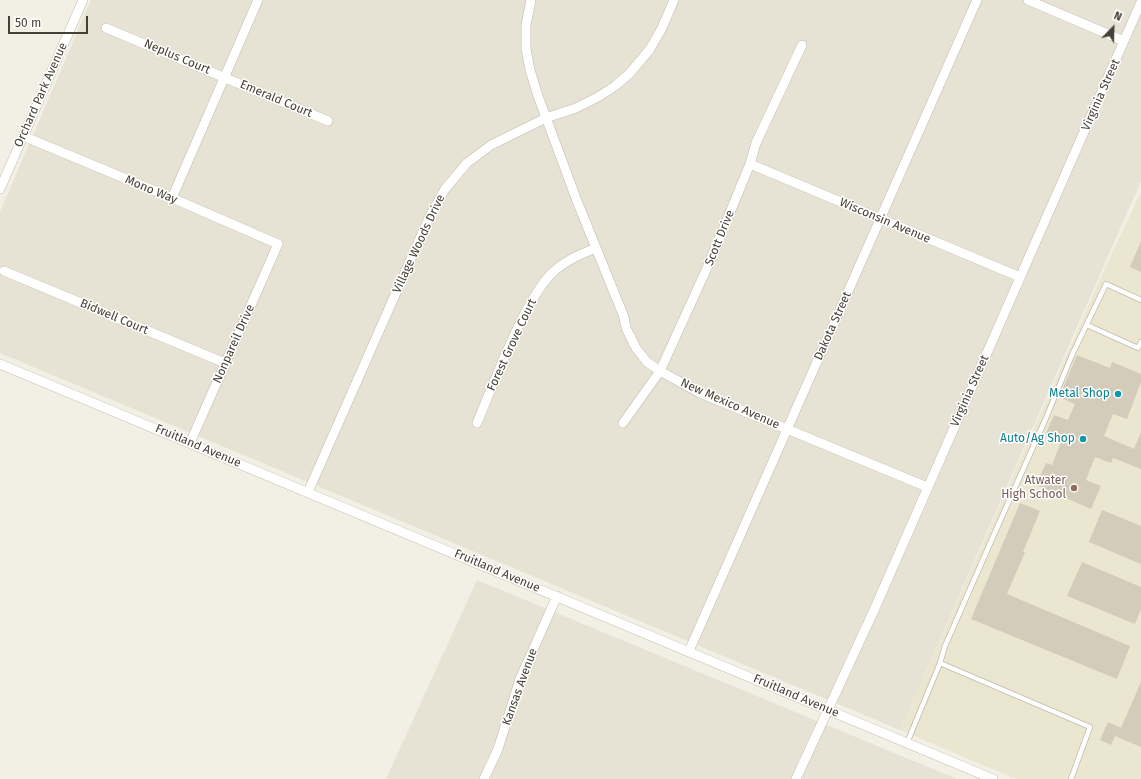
<!DOCTYPE html>
<style>
body{margin:0}
#map{position:relative;width:1141px;height:779px;overflow:hidden;background:#f2efe5;font-family:"Fira Sans",sans-serif}
canvas{display:block}
.north{position:absolute;left:1093px;top:8px;width:40px;height:40px;-webkit-text-stroke:3px #fff;paint-order:stroke;rotate:23deg;font-size:11px;font-weight:700;line-height:16px;text-align:center;color:#444035}
.north::after{content:'';display:block;margin:auto;width:14px;height:18px;background:#444035;clip-path:polygon(50% 0,100% 100%,50% 72%,0 100%)}
.scale{position:absolute;left:8px;top:16px;width:80px;height:18px;box-sizing:border-box;border:2px solid #444035;border-top:0;padding-left:5px;font-size:12px;line-height:14px;white-space:nowrap;color:#444035;-webkit-text-stroke:3px #fff;paint-order:stroke}
</style>
<div id="map">
<canvas width="1141" height="779"></canvas>
<div class="north">N</div>
<div class="scale">50 m</div>
</div>
<script>
const g = document.querySelector('canvas').getContext('2d');
g.lineJoin = 'round';
function fill(path, color) {
  g.fillStyle = color;
  g.fill(path, 'evenodd');
}
function trace(path, color, width, dash) {
  g.strokeStyle = color;
  g.lineWidth = width;
  g.lineCap = dash ? 'butt' : 'round';
  g.setLineDash(dash || []);
  g.stroke(path);
}
function label(font, color, halo, rows, align = 'center') {
  g.font = font + ' "Fira Sans",sans-serif';
  g.lineWidth = 3;
  g.setLineDash([]);
  g.textBaseline = 'middle';
  g.strokeStyle = halo;
  g.fillStyle = color;
  for (const [text, x, y, turn = 0] of rows) {
    g.save();
    g.translate(x, y);
    g.rotate((+turn || 0) * Math.PI / 180);
    g.textAlign = isNaN(turn) ? turn : align;
    if (halo) g.strokeText(text, 0, 0);
    g.fillText(text, 0, 0);
    g.restore();
  }
}
fill(new Path2D(`
 M 91,0 L 1141,0 L 1141,181 L 900,730 L 0,353 L 0,212 Z
 M 477,580 L 957,779 L 386,779 Z`), '#e6e2d4');
fill(new Path2D(`
 M 1141,192 L 1141,779 L 1016,779 L 900,730 L 1107,264 Z`), '#ebe6d0');
fill(new Path2D(`
 M 1141,241 L 1141,272 L 1130,267 Z
 M 1077,355 L 1110,368 L 1112,362 L 1141,374 L 1141,382 L 1127,419 L 1113,414 L 1104,436 L 1134,449 L 1141,432 L 1141,469 L 1113,458 L 1111,463 L 1095,457 L 1086,480 L 1101,486 L 1091,509 L 1036,485 L 1046,463 L 1052,465 L 1061,442 L 1045,435 L 1054,415 L 1068,420 L 1075,404 L 1059,397 Z
 M 1020,503 L 1040,511 L 1023,552 L 1025,552 L 1007,594 L 1130,646 L 1117,679 L 971,619 Z
 M 1102,510 L 1141,526 L 1141,564 L 1089,542 Z
 M 1082,562 L 1141,587 L 1141,609 L 1135,624 L 1067,596 Z
 M 1141,682 L 1141,747 L 1115,736 L 1111,745 L 1100,740 L 1108,722 L 1121,728 Z`), '#d3ccbb');
const service = new Path2D(`
 M 1087,325 L 1138,348 L 1141,342
 M 940,663 L 945,646 L 996,530 L 1046,418 L 1072,355 L 1106,284 L 1141,300
 M 907,743 L 940,663 L 1090,727 L 1071,779`);
const minor = new Path2D(`
 M 531,0 L 526,25 L 526,49 L 530,70 L 538,96 L 577,201 L 624,317 L 626,328 L 636,348 L 647,362 L 660,371 L 700,393 L 927,487
 M 1028,0 L 1124,41
 M 106,28 L 328,121
 M 23,136 L 172,198 L 278,244 L 190,443
 M 750,164 L 1020,277
 M 0,189 L 83,0
 M 172,198 L 258,0
 M 4,271 L 225,363
 M 0,364 L 993,779
 M 477,423 C 492,387 506,350 524,315 C 532,301 539,286 551,274 C 564,261 579,255 596,248
 M 623,423 L 660,371 L 707,268 L 750,164 L 756,143 L 802,45
 M 308,492 L 429,218 L 445,189 L 467,163 L 491,145 L 546,118 L 576,108 L 598,97 L 615,86 L 630,73 L 650,49 L 662,28 L 674,0
 M 689,651 L 977,0
 M 484,779 L 498,749 L 520,679 L 557,596
 M 796,779 L 875,608 L 1141,2`);
trace(service, '#c0bbab', 6);
trace(minor, '#c0bbab', 10);
trace(service, '#fff', 4.5);
trace(minor, '#fff', 9);
for (const [x, y, r, color] of [
 [1118,394,4,"#0f9aa8"],
 [1083,439,4,"#0f9aa8"],
 [1074,488,4,"#8d6e63"]
]) {
  const dot = new Path2D();
  dot.arc(x, y, r, 0, 2 * Math.PI);
  g.fillStyle = color;
  g.fill(dot);
  trace(dot, '#fff', 1.5);
}
label('12px', '#444035', '#fff', [
 ["Neplus Court",177,57,23],
 ["Orchard Park Avenue",41,95,-66],
 ["Virginia Street",1101,95,-66],
 ["Emerald Court",276,99,23],
 ["Mono Way",151,190,23],
 ["Wisconsin Avenue",885,221,23],
 ["Scott Drive",720,238,-68],
 ["Village Woods Drive",419,244,-65],
 ["Bidwell Court",114,317,23],
 ["Dakota Street",833,326,-66],
 ["Nonpareil Drive",234,344,-66],
 ["Forest Grove Court",512,345,-65],
 ["Virginia Street",970,391,-66],
 ["New Mexico Avenue",730,404,24],
 ["Fruitland Avenue",198,446,23],
 ["Fruitland Avenue",497,571,23],
 ["Kansas Avenue",520,687,-70],
 ["Fruitland Avenue",796,696,23]
]);
label('12px', '#0d838f', '#fff', [
 ["Metal Shop",1110,394],
 ["Auto/Ag Shop",1075,439]
], 'right');
label('12px', '#785e54', '#fff', [
 ["Atwater",1066,481],
 ["High School",1066,495]
], 'right');
</script>
